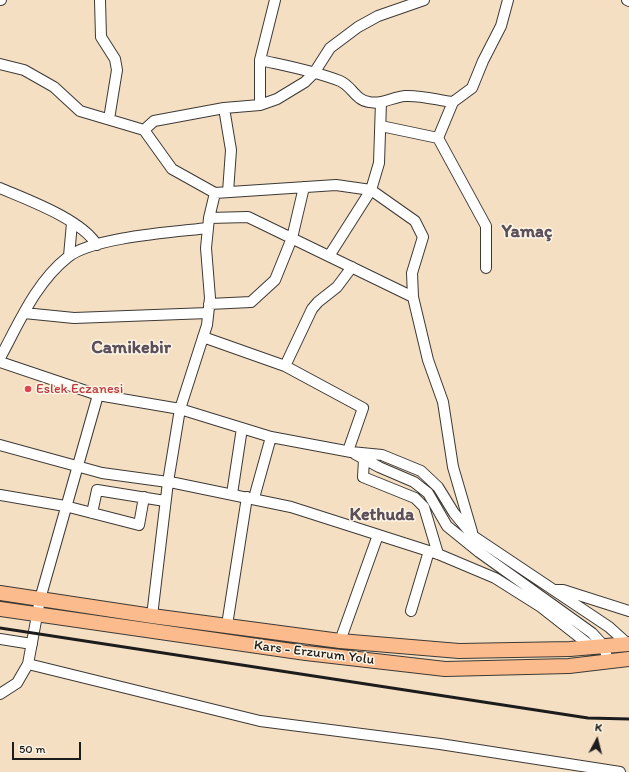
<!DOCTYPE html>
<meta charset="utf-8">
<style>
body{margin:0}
#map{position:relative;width:629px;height:772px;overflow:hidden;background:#f5dfc3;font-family:Itim,sans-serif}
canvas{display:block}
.north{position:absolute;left:577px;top:720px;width:40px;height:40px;-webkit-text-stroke:3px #fcf5e5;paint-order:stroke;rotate:7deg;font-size:11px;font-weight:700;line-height:16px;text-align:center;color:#1c1c1c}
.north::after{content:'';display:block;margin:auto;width:14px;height:18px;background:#1c1c1c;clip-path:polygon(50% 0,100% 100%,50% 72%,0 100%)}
.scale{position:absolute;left:12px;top:742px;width:69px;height:18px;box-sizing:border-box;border:2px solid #1c1c1c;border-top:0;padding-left:5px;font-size:12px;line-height:14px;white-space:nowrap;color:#1c1c1c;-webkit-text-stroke:3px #fcf5e5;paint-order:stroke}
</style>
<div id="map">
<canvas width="629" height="772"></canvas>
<div class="north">K</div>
<div class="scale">50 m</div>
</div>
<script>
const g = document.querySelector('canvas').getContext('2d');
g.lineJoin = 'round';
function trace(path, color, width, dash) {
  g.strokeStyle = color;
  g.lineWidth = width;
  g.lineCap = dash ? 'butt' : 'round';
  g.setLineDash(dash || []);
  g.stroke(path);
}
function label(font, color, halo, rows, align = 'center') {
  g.font = font + ' Itim,sans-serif';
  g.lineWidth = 3;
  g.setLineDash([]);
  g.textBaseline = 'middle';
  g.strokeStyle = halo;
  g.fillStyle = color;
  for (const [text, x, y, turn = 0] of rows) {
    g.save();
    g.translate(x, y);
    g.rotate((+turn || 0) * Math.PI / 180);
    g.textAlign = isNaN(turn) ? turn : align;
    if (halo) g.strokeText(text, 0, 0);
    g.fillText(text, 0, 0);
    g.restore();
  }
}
const minor = new Path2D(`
 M 0,0 L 1,0
 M 100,0 L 101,37 L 115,59 L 117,70 L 109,119
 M 627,0 L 629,1
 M 260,60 C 287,66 315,71 340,81 C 352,86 355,100 369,102 C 382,105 392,97 405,96 C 421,95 437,100 453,102
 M 0,64 L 24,70 L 54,87 L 80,111 L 144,130 L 172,169 L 215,193 L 336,185 L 371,190 L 329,256
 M 381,102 L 379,163 L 371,190 L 415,221 L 423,237 L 412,273 L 413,297 L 428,360 L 443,402 L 453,467 L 472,532
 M 260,105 L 260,60 L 275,0
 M 224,108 L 231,150 L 228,192
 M 381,126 L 438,138 L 486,226 L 486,268
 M 144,130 L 154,121 L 224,108 L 260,105 L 277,99 L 305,82 L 314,73 L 330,48 L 358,27 L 378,16 L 424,0
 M 438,138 L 453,102 L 472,88 L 483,61 L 501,26 L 508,0
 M 0,188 C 28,200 81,219 97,245
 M 209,218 L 248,217 L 413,297
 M 69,256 L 72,223
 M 209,304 L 251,302 L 275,280 L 292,238 L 304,187
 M 24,313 L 74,318 L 208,313
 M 203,337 L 285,366 L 363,408 L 348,451
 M 0,358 C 19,323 36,282 68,257 C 93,237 175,232 208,228
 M 0,362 L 98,395 L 180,409 L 271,437 L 351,452 L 382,455 L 421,471 L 438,487 L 454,513 L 473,536 L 609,627 L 629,645
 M 285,366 L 312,309 L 318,302 L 337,287 L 352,267
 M 0,445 L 102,473 L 175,483 L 291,507 L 438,554 L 495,578 L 541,607 L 592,647
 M 355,454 L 379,467 L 414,482 L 428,493 L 447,526 L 479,552 L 592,633 L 604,646 L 608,662
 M 364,459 L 363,477 L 415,498 L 424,507 L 438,554
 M 232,494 L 242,428
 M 0,495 L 65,506 L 139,525 L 144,497
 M 254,498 L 271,437
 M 92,513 L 97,490 L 165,501
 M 555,590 L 563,590 L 629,611
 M 411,611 L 429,551
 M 152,616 L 168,482 L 180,409 L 207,325 L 210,298 L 206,248 L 209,218 L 215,193
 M 227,625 L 247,497
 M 0,639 L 32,644
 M 340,641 L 378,535
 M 28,664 L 260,721 L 440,744 L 620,772
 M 0,694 L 17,683 L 28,664 L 40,599 L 98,395`);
const highway = new Path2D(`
 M 0,593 L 152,616 L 340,641 L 459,651 L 570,649 L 629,644
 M 0,609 L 306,653 L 445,669 L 569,666 L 629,659`);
trace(minor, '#3d3935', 12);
trace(highway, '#3d3935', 16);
trace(minor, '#fff', 10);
trace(highway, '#fbbb8c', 14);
trace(new Path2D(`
 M 0,628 L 588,718 L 629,719`), '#1c1c1c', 3);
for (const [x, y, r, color] of [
 [28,389,4,"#e0444e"]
]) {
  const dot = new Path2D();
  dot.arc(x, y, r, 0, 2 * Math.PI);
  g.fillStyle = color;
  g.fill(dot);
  trace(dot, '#fcf5e5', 1.5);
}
label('14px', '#be3a42', '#fcf5e5', [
 ["Eslek Eczanesi",36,389]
], 'left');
label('14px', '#1c1c1c', '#fcf5e5', [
 ["Kars - Erzurum Yolu",314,653,7]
]);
label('bold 18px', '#5b4f5b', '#fcf5e5', [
 ["Yamaç",527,232],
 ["Camikebir",131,348],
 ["Kethuda",382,515]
]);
</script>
